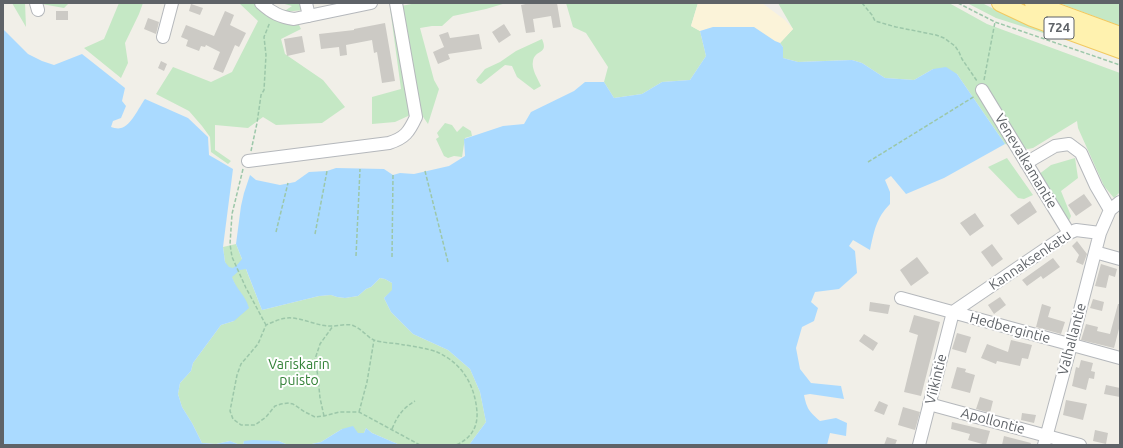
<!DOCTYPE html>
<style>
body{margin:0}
#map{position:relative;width:1123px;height:448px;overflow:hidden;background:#f1efe8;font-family:Ubuntu,sans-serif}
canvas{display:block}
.frame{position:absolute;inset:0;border:4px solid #5f6368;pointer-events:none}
</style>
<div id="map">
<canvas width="1123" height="448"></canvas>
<div class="frame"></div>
</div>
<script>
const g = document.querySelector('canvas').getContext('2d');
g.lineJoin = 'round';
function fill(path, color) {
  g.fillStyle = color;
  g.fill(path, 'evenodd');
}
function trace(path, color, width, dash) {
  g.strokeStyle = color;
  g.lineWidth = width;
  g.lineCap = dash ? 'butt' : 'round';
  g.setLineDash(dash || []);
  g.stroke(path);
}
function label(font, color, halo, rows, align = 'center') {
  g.font = font + ' Ubuntu,sans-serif';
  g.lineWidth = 4;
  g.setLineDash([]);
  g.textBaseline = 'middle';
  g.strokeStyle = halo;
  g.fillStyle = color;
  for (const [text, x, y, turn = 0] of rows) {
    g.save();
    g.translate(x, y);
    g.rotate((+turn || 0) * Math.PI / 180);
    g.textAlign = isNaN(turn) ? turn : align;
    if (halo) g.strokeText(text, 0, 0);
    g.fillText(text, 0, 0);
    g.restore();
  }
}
fill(new Path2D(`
 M 12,3 L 25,3 L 26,27 Z
 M 36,3 L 69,3 L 64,8 Z
 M 119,3 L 143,3 L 139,14 L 125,43 L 128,63 L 121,78 L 84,48 L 104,39 Z
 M 239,3 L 255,3 L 274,17 L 297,21 L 301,29 L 281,39 L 285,54 L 323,80 L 345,107 L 322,123 L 276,125 L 263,117 L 248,128 L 215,125 L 215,150 L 231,161 L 228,164 L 211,152 L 210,137 L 202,126 L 189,111 L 156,94 L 173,67 L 211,82 L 232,72 L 258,21 Z
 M 281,3 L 301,3 L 304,10 L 283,12 L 292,6 Z
 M 417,3 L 506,3 L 486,9 L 453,16 L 442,26 L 432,26 L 420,28 L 434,80 L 439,89 L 428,124 L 419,111 L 395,122 L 372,124 L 372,97 L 401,89 L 390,8 Z
 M 566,3 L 698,3 L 691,26 L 700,31 L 706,56 L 690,80 L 662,82 L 642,94 L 614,98 L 604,82 L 608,67 L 586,33 L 573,27 Z
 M 778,3 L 949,3 L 987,24 L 1120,73 L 1120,192 L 1114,198 L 1104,186 L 1078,128 L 1077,121 L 1033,148 L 1028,149 L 1005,144 L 957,74 L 933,69 L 914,80 L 885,78 L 862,63 L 852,60 L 798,62 L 783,58 L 783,47 L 780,43 L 793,29 Z
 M 967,3 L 982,3 L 998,11 L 1061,36 L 1062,39 L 996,18 Z
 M 1059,3 L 1120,3 L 1120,26 Z
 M 542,39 C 549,55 535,49 533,61 C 531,69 538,79 541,86 L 534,90 L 517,77 L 512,66 L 505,65 L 481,84 L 478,83 L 476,80 L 485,69 L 500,62 L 516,51 Z
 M 445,123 L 452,125 L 457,132 L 463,126 L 471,131 L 472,136 L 465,138 L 462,157 L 454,156 L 448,158 L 444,156 L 436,139 L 439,137 L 437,133 Z
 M 1007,158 L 1033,195 L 1024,199 L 1018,198 L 988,167 Z
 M 1075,158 L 1078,178 L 1061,191 L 1071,216 L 1069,221 L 1064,220 L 1038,175 L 1051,165 Z
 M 236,244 L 262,310 L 319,296 L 331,295 L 337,297 L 345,298 L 358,296 L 366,289 L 371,287 L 380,278 L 385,279 L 392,283 L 393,290 L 384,298 L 391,312 L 413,334 L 448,350 L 470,369 L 480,392 L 486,422 L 469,445 L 400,445 L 372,433 L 366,428 L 364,433 L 358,433 L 342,429 L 321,442 L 307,445 L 288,445 L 279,441 L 244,441 L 243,445 L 240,445 L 230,441 L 216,444 L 202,443 L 192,423 L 182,407 L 178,394 L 180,383 L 191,371 L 193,363 L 221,325 L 234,321 L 235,285 L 225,262 L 223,247 Z`), '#c5e8c5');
fill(new Path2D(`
 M 698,3 L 762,3 L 785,20 L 793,29 L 780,43 L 713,27 L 700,31 L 691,26 Z`), '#fbf3d9');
fill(new Path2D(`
 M 3,26 L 4,30 L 28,54 L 42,61 L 54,65 L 82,54 L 125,88 L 122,101 L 126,106 L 121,118 L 113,121 L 111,127 C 114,128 118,129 121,128 C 131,126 139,107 145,99 L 188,118 L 208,137 L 209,155 L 233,169 L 223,247 L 225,262 L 229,267 L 233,268 L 238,264 L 242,259 L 236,244 L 241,206 L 244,193 L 250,175 L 256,180 L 280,185 L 295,182 L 309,172 L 327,171 L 336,168 L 384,169 L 393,175 L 400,173 L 414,174 L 449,166 L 465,156 L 464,139 L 503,126 L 524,124 L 531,112 L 574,91 L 585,82 L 604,82 L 614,98 L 642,94 L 662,82 L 690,80 L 706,56 L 700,31 L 713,27 L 754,27 L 775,41 L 780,43 L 783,47 L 783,58 L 798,62 L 852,60 L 862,63 L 885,78 L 914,80 L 933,69 L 946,67 L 957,74 L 1005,144 L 944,178 L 906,194 L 891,176 L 885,180 L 890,192 L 890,204 C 876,218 874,232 870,250 L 853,240 L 849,246 L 855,251 L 857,273 L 839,289 L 815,292 L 811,302 L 818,308 L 814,321 L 802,327 L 796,348 L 800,369 L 811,383 L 841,386 L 844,399 L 810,394 L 804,395 C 807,410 810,412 820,421 L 836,418 L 847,423 L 846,436 L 830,433 L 827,445 L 469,445 L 486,422 L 480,392 L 470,369 L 448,350 L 413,334 L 391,312 L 384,298 L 392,290 L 392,283 L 385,279 L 380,278 L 371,287 L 366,289 L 358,296 L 345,298 L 337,297 L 331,295 L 319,296 L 262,310 L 246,269 L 240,270 L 232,277 C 236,289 246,296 249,308 L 234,321 L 221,325 L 193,363 L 191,371 L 180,383 L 178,394 L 182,407 L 192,423 L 202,443 L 216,444 L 230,441 L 240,445 L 3,445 Z
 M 353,426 L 358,433 L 364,433 L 366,428 L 372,433 L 400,445 L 307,445 L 321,442 L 342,429 Z
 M 253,440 L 279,441 L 288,445 L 243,445 L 244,441 Z`), '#aadaff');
fill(new Path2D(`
 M 530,3 L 557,3 L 561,27 L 553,28 L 551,16 L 533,19 L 535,32 L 526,33 L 521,5 Z
 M 191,4 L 203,8 L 200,15 L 189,11 Z
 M 56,11 L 68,11 L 68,20 L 56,20 Z
 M 225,11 L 234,15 L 230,25 L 246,33 L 239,47 L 235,45 L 223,73 L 213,69 L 220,52 L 206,45 L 205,47 L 201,46 L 199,51 L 186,46 L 188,40 L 181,37 L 186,25 L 214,36 Z
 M 148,18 L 159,22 L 156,34 L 144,29 Z
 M 385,23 L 395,81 L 382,83 L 377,52 L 374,53 L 372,40 L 346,45 L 347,55 L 340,56 L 339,47 L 321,49 L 319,34 L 354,30 L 354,29 Z
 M 504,24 L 511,35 L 499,43 L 492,32 Z
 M 448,32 L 450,38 L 479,34 L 482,49 L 448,54 L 450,59 L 438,64 L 433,52 L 444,47 L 439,35 Z
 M 302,36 L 305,52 L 287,56 L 284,39 Z
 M 161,61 L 167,64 L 164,71 L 158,68 Z
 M 1084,194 L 1092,205 L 1076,216 L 1068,205 Z
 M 1030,201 L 1037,212 L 1018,225 L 1010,215 Z
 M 975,213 L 984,226 L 970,236 L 960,223 Z
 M 1077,241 L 1087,254 L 1083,265 L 1076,262 L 1079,255 L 1072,246 Z
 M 992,244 L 1003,259 L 992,267 L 981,252 Z
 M 917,257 L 929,273 L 911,286 L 900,270 Z
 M 1053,258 L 1060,267 L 1043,279 L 1041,276 L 1027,286 L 1022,280 Z
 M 1101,264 L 1117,269 L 1115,277 L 1109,275 L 1106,288 L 1095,286 Z
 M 1000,297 L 1006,305 L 994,314 L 988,305 Z
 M 1093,299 L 1104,302 L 1102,311 L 1090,308 Z
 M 870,302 L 890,305 L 888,314 L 869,311 Z
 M 1042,304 L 1051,307 L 1048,317 L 1065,322 L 1061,334 L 1036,327 Z
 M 1118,304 L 1120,304 L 1120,325 L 1114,348 L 1081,340 L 1086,324 L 1098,327 L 1097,331 L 1110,334 Z
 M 914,315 L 940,322 L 921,396 L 904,392 L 918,335 L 909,332 Z
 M 957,333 L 971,337 L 966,353 L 952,349 Z
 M 864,334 L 878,343 L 873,351 L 859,341 Z
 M 1011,340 L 1032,345 L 1028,359 L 1022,358 L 1020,366 L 997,361 L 996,364 L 981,358 L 987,344 L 1008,352 Z
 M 1081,360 L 1093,363 L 1091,371 L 1095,372 L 1094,379 L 1089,378 L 1086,390 L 1072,386 L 1076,367 L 1079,368 Z
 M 957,367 L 966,369 L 965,372 L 975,375 L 970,393 L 951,388 Z
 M 1106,385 L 1120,388 L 1120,397 L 1104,394 Z
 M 980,397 L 993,401 L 990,413 L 976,409 Z
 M 1066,400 L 1087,404 L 1083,420 L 1063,415 Z
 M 879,401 L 888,405 L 884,415 L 874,411 Z
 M 903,407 L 920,412 L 915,430 L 898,425 Z
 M 1022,413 L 1036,415 L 1034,423 L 1021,420 Z
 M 952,422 L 990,431 L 986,445 L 968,440 L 970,434 L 951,429 Z
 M 1095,430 L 1108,433 L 1106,444 L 1093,441 Z
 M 1004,436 L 1031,443 L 1030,445 L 1002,445 Z
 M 887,437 L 897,440 L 895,445 L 884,445 Z`), '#cccac5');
const minor = new Path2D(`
 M 36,3 L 38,10
 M 261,3 C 272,13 280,17 294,19 L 371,3
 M 306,3 L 309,16
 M 163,37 L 172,3
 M 982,90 L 1069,233
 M 248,161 L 389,143 C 405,138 409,132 416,117 L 396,3
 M 1026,163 L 1055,146 L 1069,144 L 1081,153 L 1096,186 L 1110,210
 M 1095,252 L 1120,259
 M 901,298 L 1120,358
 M 929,404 L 1080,445
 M 919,445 L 953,312 L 1069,233 L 1076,230 L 1100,233 L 1110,210 L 1120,202
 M 1044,445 L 1071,345 L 1100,233`);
const major = new Path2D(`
 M 1000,3 L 1032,18 L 1120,50
 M 1033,3 L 1120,35`);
trace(minor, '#b5b8bc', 14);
trace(major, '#f2c960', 18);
trace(new Path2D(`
 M 862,3 L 872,15 L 875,21 L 896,27 L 936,35 L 944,38 L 955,46 L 959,52 L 962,59 L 977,81
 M 958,3 L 995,22 L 1120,65
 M 984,80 L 995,22
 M 251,151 L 257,123 L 261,95 L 264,90 L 266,55 L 264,37 L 270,22
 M 868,162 L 975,96
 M 243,169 L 232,214 L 230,244 L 232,257 L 246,288 L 266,325
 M 425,171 L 448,262
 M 276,232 L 288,183
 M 315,234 L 327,171
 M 356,256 L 360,169
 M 392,257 L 393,175
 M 359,412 L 367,382 L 374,340
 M 324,416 L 320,398 L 318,377 L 315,359 L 320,344 L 333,326
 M 392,429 C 398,415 402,409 415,401
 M 420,445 L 359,412 L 339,412 L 324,416 L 315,417 L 305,412 L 293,404 L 289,403 L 281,404 L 275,406 L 266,417 L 255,425 L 241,425 L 233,419 L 230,411 L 237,375 L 241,364 L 258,344 L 266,325 C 273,322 283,317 292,318 C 306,319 319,327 333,326 C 340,326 348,323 354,326 C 362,329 367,337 374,340 C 382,343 396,343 404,345 C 413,346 429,349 437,352 C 462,363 475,385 477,412 C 478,428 470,439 456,445`), '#9cc7a9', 1.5, [4, 2]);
trace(minor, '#fff', 12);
trace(major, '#fff2af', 16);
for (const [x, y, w] of [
 [1059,28,30]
]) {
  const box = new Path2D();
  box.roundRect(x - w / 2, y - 11, w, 22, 3);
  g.fillStyle = '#fff';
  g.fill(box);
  trace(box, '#5f6368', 1);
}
label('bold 13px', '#5f6368', null, [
 ["724",1059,28]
]);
label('14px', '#5f6368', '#fff', [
 ["Venevalkamantie",1026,161,59],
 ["Kannaksenkatu",1030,260,-34],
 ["Hedbergintie",1010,328,15],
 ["Valhallantie",1072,339,-75],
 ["Viikintie",936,379,-76],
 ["Apollontie",993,421,15]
]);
label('14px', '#348238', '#fff', [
 ["Variskarin",299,364],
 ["puisto",299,380]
]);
</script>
